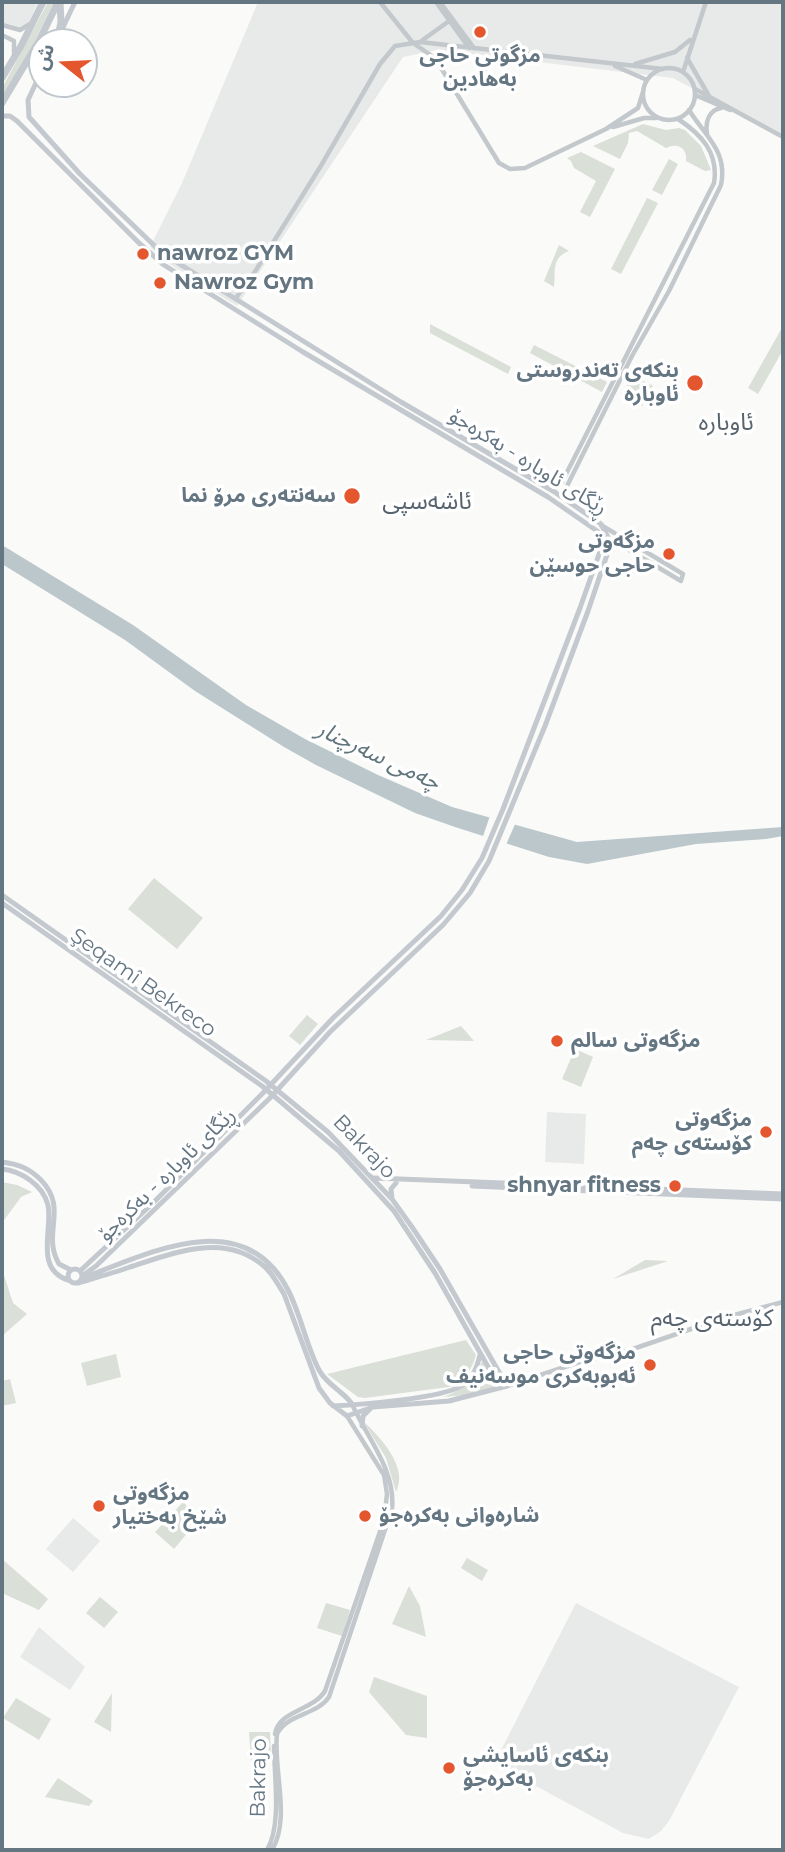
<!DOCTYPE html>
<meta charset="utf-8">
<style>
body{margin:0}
#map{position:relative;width:785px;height:1852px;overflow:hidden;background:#fafaf8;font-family:Montserrat,"Noto Sans Arabic",sans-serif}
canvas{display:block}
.frame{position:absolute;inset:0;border:4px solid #657683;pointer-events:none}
.north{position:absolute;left:28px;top:28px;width:70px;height:70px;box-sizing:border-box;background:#fff;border:2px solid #c1c8cd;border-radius:50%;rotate:288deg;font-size:19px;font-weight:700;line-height:28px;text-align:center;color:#657683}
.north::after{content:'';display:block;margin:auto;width:24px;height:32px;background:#e4572e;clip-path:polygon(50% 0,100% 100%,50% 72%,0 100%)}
</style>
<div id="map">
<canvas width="785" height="1852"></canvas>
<div class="frame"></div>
<div class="north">ش</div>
</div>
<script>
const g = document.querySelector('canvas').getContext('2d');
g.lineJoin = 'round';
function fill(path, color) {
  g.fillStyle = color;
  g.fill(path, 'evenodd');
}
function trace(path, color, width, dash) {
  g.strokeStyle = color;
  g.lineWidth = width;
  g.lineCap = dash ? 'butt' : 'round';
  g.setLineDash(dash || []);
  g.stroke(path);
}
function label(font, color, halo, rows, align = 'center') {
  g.font = font + ' Montserrat,"Noto Sans Arabic",sans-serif';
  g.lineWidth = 7;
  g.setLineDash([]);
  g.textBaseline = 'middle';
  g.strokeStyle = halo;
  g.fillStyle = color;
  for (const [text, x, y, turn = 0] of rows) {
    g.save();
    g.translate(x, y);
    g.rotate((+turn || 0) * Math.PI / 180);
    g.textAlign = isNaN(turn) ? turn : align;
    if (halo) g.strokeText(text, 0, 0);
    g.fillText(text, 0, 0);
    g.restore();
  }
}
fill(new Path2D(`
 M 2,2 L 38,2 L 27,27 L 22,30 L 2,25 Z
 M 258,2 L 783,2 L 783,136 L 673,78 L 437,50 L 403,57 L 237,306 L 166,262 L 150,247 L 182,183 Z
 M 547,1112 L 586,1114 L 584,1164 L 545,1162 Z
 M 73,1518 L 100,1541 L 73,1572 L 46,1549 Z
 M 576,1603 L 739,1687 L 669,1821 L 661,1831 L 649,1839 L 623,1833 L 497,1765 L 496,1760 Z
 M 39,1627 L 85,1667 L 70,1690 L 20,1657 Z`), '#e8e9e9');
fill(new Path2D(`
 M 48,2 L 54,2 L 32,47 L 2,98 L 2,88 Z
 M 643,124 L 666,130 L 679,128 L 685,130 L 701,146 L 711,170 L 705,171 L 686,161 C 688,148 677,142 666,148 L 637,131 L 629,133 L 628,143 L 620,159 L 593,146 Z
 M 581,152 L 615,169 L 590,217 L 580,212 L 596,181 L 574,168 L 571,161 L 567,158 Z
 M 669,159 L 678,164 L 662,195 L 652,190 Z
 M 647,198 L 658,203 L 621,274 L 611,269 Z
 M 559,245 L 569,251 C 551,258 556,270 554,287 L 544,281 Z
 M 430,324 L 511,367 L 508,374 L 430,333 Z
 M 783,326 L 783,350 L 758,394 L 748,388 Z
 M 534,345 L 607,382 L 602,392 L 530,353 Z
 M 632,375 L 653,386 L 642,406 L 622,395 Z
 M 154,878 L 203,918 L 177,949 L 128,909 Z
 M 307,1015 L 318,1024 L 300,1045 L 289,1036 Z
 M 461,1026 L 474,1041 L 426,1040 Z
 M 575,1049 L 593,1057 L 581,1087 L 562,1079 Z
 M 2,1182 L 17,1185 L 32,1192 L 21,1197 L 2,1223 Z
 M 645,1260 L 668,1261 L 613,1279 Z
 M 2,1269 L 13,1303 L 27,1314 L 2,1336 Z
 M 466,1340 L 476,1355 C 472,1369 466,1377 456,1386 L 365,1398 L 358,1397 L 327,1374 Z
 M 116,1354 L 121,1377 L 87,1386 L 81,1363 Z
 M 482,1361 L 495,1387 L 467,1395 L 443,1397 C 463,1390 473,1381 482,1361 Z
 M 10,1379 L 16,1403 L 2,1406 L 2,1381 Z
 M 363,1421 C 380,1437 409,1467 396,1492 L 386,1458 Z
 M 184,1501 L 195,1524 L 174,1549 L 155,1532 Z
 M 467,1558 L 488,1570 L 482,1581 L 461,1568 Z
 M 2,1559 L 48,1599 L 39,1610 L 2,1593 Z
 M 409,1586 L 420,1606 L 426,1637 L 392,1624 Z
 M 100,1597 L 118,1612 L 104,1628 L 86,1613 Z
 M 326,1603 L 350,1610 L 342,1636 L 317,1628 Z
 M 374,1677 L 427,1696 L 427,1738 L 406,1735 L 369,1692 Z
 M 112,1693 L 111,1732 L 94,1722 Z
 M 16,1698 L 51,1719 L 39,1740 L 3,1718 Z
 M 249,1732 L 270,1732 L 271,1761 L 251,1761 Z
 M 58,1778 L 93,1801 L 89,1806 L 45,1797 Z`), '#dadfd7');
fill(new Path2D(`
 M 2,545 L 133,625 L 246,705 L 305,739 L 378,775 L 452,807 L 577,842 L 783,827 L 783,836 L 766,839 L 696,844 L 587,864 L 549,857 L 455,827 L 415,813 L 316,765 L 284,747 L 195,691 L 125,640 L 2,564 Z`), '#bbc7cb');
fill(new Path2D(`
 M 491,813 L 516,822 L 505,847 L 482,839 Z`), '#fafaf8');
trace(new Path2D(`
 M 380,2 L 413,43 L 435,58 L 499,163 L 510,169 L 525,168 L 606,129 L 638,108 L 643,92
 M 436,2 L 469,48
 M 440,2 L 474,48
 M 2,25 L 20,30 L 30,24
 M 2,35 L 14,41 L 14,54
 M 420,42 L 449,21
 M 687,58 L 709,96
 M 635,64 L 675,52 L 690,40
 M 615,66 L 647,80
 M643 94a26 26 0 1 1 52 0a26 26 0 1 1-52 0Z
 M 683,72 L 706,2
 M 695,89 L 783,137
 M 695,95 L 730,110
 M 613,127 L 644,118 L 656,118
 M 707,133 C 705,122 709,110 721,108
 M 236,298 L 256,270 L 322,164 L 380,64 L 395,46 L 420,42 L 663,69
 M 553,491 L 562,482 L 714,183 C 719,153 701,134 678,119
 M 564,498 L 566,488 L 632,356 L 669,291 L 721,185 C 728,151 705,136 689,110
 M 601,525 L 683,574 L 681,581 L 619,544 L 611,545
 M 507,1386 L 583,1361 L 630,1350 L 723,1318 L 783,1302
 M 275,1734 C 279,1710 313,1711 325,1691 L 384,1520 L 387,1494 L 384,1475 L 347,1416
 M 267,1850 C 282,1825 274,1776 274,1746
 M 272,1850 C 291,1819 273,1769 277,1734 C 288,1713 316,1716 329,1697 L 392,1509 C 396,1470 367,1438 352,1404`), '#c3c8cc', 4.5);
trace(new Path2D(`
 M 56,42 L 75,2
 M 42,70 L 28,100 L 29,117 L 80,174 L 162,253 L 401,402 L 553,491 L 601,524 L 611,543 L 588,611 L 545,726 L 489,861 L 470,893 L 443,925 L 330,1032 L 270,1098 L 96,1266 L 82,1276
 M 2,116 L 10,116 L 17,121 L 139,243 L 164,265 L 303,352 L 548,497 L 600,533 L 604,540 L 580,608 L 503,809 L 482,858 L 462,890 L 441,916 L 333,1018 L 263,1093 L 153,1203 L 80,1271
 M 2,895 L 266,1081 L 328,1132 L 392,1199 L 412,1227 L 440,1269 L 507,1386 L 449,1401 L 373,1407 L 347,1416 L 330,1403 L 319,1388 L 284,1294 C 278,1285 273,1274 265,1267 C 225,1231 174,1253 130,1267 C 113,1273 95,1278 78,1283
 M 2,903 L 262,1086 L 339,1151 L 394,1211 L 435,1273 L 500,1388
 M 2,1162 C 18,1164 29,1168 41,1180 C 69,1209 41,1233 59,1264 L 71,1270
 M 2,1169 C 21,1171 43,1185 48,1205 C 53,1229 34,1269 68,1280
 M 374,1178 L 783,1194
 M 472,1186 L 783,1199
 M 392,1199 L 391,1189 L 396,1183
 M68 1276a7 7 0 1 1 14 0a7 7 0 1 1-14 0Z
 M 83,1278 C 149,1253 244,1204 288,1290 C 301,1315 306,1345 319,1370 C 327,1385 343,1391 352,1404
 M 333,1406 C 358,1405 443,1398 461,1386 C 473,1379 477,1367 480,1355
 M 362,1426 L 363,1416 L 371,1408`), '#c3c9ce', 5);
trace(new Path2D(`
 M 58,37 L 61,22 L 60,2
 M 2,78 L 21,46 L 43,2
 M 2,103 L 39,41 L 58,2`), '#c3c9ce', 7);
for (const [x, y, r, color] of [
 [480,32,7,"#e4572e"],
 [143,254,7,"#e4572e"],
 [160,283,7,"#e4572e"],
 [695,383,9,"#e4572e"],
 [352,496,9,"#e4572e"],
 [669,554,7,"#e4572e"],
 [557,1041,7,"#e4572e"],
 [766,1132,7,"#e4572e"],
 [675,1186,7,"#e4572e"],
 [650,1365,7,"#e4572e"],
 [99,1506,7,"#e4572e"],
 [365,1516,7,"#e4572e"],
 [449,1768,7,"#e4572e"]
]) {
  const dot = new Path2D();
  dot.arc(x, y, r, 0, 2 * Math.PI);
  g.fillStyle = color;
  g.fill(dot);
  trace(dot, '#fff', 2.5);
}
label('bold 21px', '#657683', '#fff', [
 ["مزگوتي حاجی",480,56,"center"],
 ["بەهادین",480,80,"center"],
 ["nawroz GYM",157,254],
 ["Nawroz Gym",174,283],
 ["بنکەی تەندروستی",679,371,"right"],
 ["ئاوبارە",679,395,"right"],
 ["سەنتەرى مرۆ نما",336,496,"right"],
 ["مزگەوتی",655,542,"right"],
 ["حاجی حوسێن",655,566,"right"],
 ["مزگەوتی سالم",571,1041],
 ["مزگه‌وتی",752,1120,"right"],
 ["کۆستەی چەم",752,1144,"right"],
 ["shnyar fitness",661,1186,"right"],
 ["مزگەوتی حاجی",636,1353,"right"],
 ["ئەبوبەکری موسەنیف",636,1377,"right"],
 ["مزگەوتی",113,1494],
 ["شێخ بەختیار",113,1518],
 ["شارەوانی بەکرەجۆ",379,1516],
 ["بنکەی ئاسایشی",463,1756],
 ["بەکرەجۆ",463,1780]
], 'left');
label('21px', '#657683', '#fff', [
 ["ڕێگای ئاوبارە - بەکرەجۆ",528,462,32],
 ["Şeqamî Bekreco",143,983,35],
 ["Bakrajo",364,1147,46],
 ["ڕێگای ئاوبارە - بەکرەجۆ",167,1175,-44],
 ["Bakrajo",259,1778,-89]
]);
label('italic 23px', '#60757c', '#fff', [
 ["چەمی سەرچنار",378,756,25]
]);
label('24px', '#57646e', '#fff', [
 ["ئاوبارە",726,423],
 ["ئاشەسپی",427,502],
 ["کۆستەی چەم",712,1319]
]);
</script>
